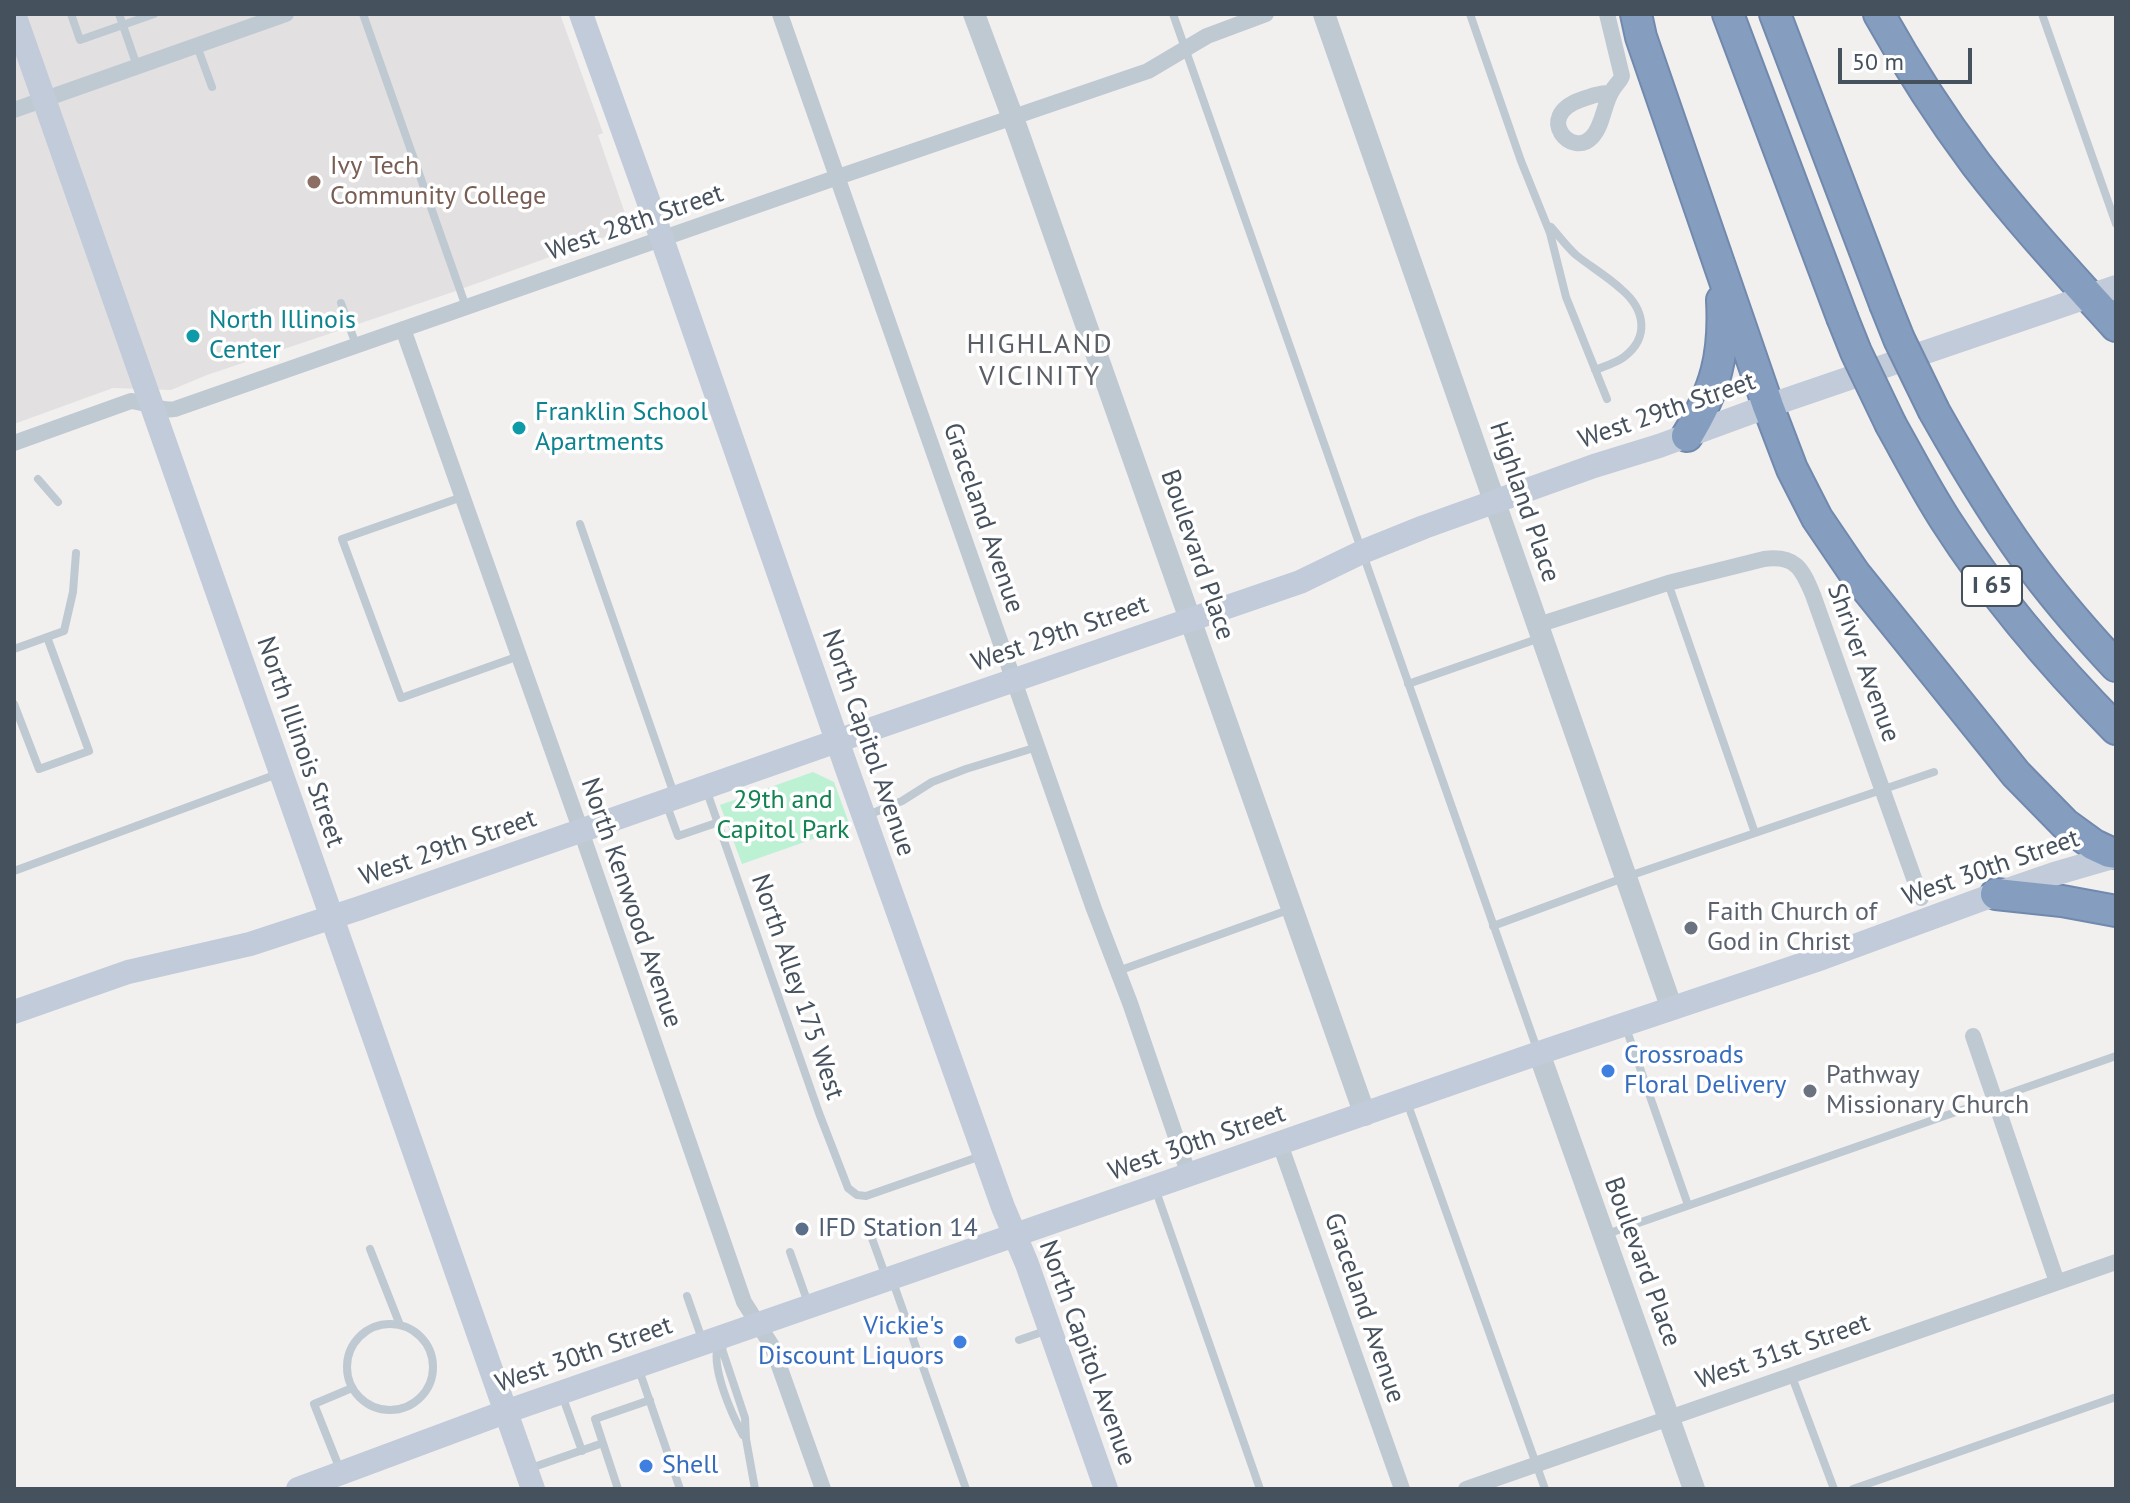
<!DOCTYPE html>
<style>
body{margin:0}
#map{position:relative;width:2130px;height:1503px;overflow:hidden;background:#f2efef;font-family:"PT Sans",sans-serif}
canvas{display:block}
.frame{position:absolute;inset:0;border:16px solid #46515e;pointer-events:none}
.scale{position:absolute;left:1838px;top:48px;width:134px;height:36px;box-sizing:border-box;border:4px solid #46515e;border-top:0;padding-left:10px;font-size:24px;line-height:28px;white-space:nowrap;color:#46515e;-webkit-text-stroke:6px #fff;paint-order:stroke}
</style>
<div id="map">
<canvas width="2130" height="1503"></canvas>
<div class="frame"></div>
<div class="scale">50 m</div>
</div>
<script>
const g = document.querySelector('canvas').getContext('2d');
g.lineJoin = 'round';
function fill(path, color) {
  g.fillStyle = color;
  g.fill(path, 'evenodd');
}
function trace(path, color, width, dash) {
  g.strokeStyle = color;
  g.lineWidth = width;
  g.lineCap = dash ? 'butt' : 'round';
  g.setLineDash(dash || []);
  g.stroke(path);
}
function label(font, color, halo, rows, align = 'center') {
  g.font = font + ' "PT Sans",sans-serif';
  g.lineWidth = 7;
  g.setLineDash([]);
  g.textBaseline = 'middle';
  g.strokeStyle = halo;
  g.fillStyle = color;
  for (const [text, x, y, turn = 0] of rows) {
    g.save();
    g.translate(x, y);
    g.rotate((+turn || 0) * Math.PI / 180);
    g.textAlign = isNaN(turn) ? turn : align;
    if (halo) g.strokeText(text, 0, 0);
    g.fillText(text, 0, 0);
    g.restore();
  }
}
fill(new Path2D(`
 M 14,14 L 560,14 L 603,133 L 598,135 L 630,228 L 453,292 L 207,375 L 171,390 L 113,388 L 14,424 Z`), '#e3e0e1');
fill(new Path2D(`
 M 813,772 L 834,782 L 850,826 L 742,864 L 720,805 Z`), '#bcf1d4');
const motorway = new Path2D(`
 M 1636,14 L 1641,37 L 1768,406 L 1792,469 L 1817,518 L 1855,574 L 2016,774 L 2065,824 L 2094,845 L 2109,852 L 2116,853
 M 1728,14 L 1842,317
 M 1775,14 L 1885,304
 M 1879,14 C 1908,66 1940,116 1976,164 C 2019,220 2068,273 2116,326
 M 1934,411 C 1965,466 1998,522 2036,572 C 2061,605 2088,636 2116,666
 M 1891,425 C 1909,457 1926,490 1946,521 C 1994,596 2053,665 2116,729
 M 1687,436 C 1716,389 1725,355 1722,300
 M 1996,894 L 2062,901 L 2116,911`);
trace(motorway, '#7089ac', 34);
trace(new Path2D(`
 M 71,14 L 80,40 L 154,14
 M 119,14 L 137,66
 M 363,14 L 466,307
 M 1173,14 L 1537,1049
 M 1470,14 L 1521,161 L 1550,233 L 1566,297 L 1607,399
 M 2042,14 L 2116,224
 M 197,46 L 212,87
 M 1551,227 C 1559,236 1567,247 1576,255 C 1591,267 1607,276 1621,289 C 1645,309 1650,337 1624,357 C 1616,363 1605,366 1595,370
 M 341,303 L 356,345
 M 38,479 L 58,502
 M 462,497 L 342,539 L 401,698 L 519,656
 M 580,524 L 674,794
 M 1668,583 L 1755,833
 M 14,649 L 64,631 L 73,592 L 76,553
 M 1408,684 L 1540,638
 M 14,704 L 39,769 L 89,751 L 47,637
 M 706,789 L 819,1113 L 848,1188 L 857,1195 L 866,1196 L 981,1156
 M 666,803 L 678,836 L 719,822
 M 868,815 L 902,801 L 932,782 L 966,769 L 1037,747
 M 14,871 L 280,773
 M 1493,926 L 1626,877 L 1934,772
 M 1118,971 L 1291,909
 M 1626,1028 L 1688,1205
 M 1407,1102 L 1545,1489
 M 1156,1191 L 1260,1489
 M 870,1233 L 886,1277
 M 1607,1234 L 2116,1056
 M 370,1249 L 400,1325
 M 790,1252 L 808,1303
 M 893,1282 L 966,1489
 M 687,1296 L 703,1342
 M347 1367a43 43 0 1 1 86 0a43 43 0 1 1-86 0Z
 M 725,1339 L 722,1349 L 745,1418 L 746,1439 L 755,1489
 M 1019,1340 L 1048,1330
 M 719,1343 C 709,1364 732,1415 743,1435
 M 638,1367 L 680,1489
 M 1791,1374 L 1834,1489
 M 562,1395 L 582,1451
 M 528,1469 L 603,1443
 M 341,1472 L 314,1404 L 352,1388
 M 618,1489 L 595,1419 L 650,1400
 M 1853,1489 L 2116,1397`), '#bfc9d2', 8);
trace(new Path2D(`
 M 780,14 L 1094,909 L 1130,1003 L 1189,1175
 M 1607,14 L 1622,76 C 1620,82 1615,85 1612,91 C 1604,103 1603,126 1592,137 C 1572,159 1534,117 1580,100 C 1591,96 1599,93 1610,93
 M 14,110 L 286,14
 M 403,329 L 581,831 L 744,1302 L 772,1346 L 823,1489
 M 14,443 L 131,401 C 147,402 159,412 175,409 L 838,177 L 1148,71 L 1207,36 L 1266,14
 M 1538,625 L 1668,583 L 1764,559 C 1795,555 1802,568 1813,595 L 1921,898
 M 1973,1036 L 2057,1282
 M 1280,1144 L 1402,1489
 M 1466,1489 L 2116,1262`), '#bfc9d2', 16);
trace(new Path2D(`
 M 974,14 L 1017,129 L 1365,1115
 M 1324,14 L 1672,1009
 M 1539,1053 L 1694,1489`), '#bfc9d2', 22);
trace(new Path2D(`
 M 14,14 L 533,1489
 M 581,14 L 662,239 L 847,769 L 1003,1207 L 1027,1264 L 1106,1489
 M 14,1012 L 128,972 L 250,944 L 360,908 L 837,741 L 1300,582 L 1362,552 L 1424,527 L 1594,466 L 1659,446 L 1768,406 L 2116,287
 M 298,1489 L 505,1412 L 704,1343 L 1539,1053 L 1822,958 L 1996,894 L 2054,874 L 2116,856`), '#c1cbd9', 24);
trace(motorway, '#859ec0', 30);
const motorwayBridge = new Path2D(`
 M 1885,304 L 1899,339 L 1934,411
 M 1842,317 L 1856,352 L 1891,425`);
trace(motorwayBridge, '#7089ac', 34, []);
trace(motorwayBridge, '#859ec0', 30);
for (const [x, y, r, color] of [
 [314,182,8,"#8d6e63"],
 [193,336,8,"#0f9aa8"],
 [519,428,8,"#0f9aa8"],
 [1691,928,8,"#6b7280"],
 [1608,1071,8,"#3f7fe0"],
 [1810,1091,8,"#6b7280"],
 [802,1229,8,"#5c6f8a"],
 [960,1342,8,"#3f7fe0"],
 [646,1466,8,"#3f7fe0"]
]) {
  const dot = new Path2D();
  dot.arc(x, y, r, 0, 2 * Math.PI);
  g.fillStyle = color;
  g.fill(dot);
  trace(dot, '#fff', 3);
}
for (const [x, y, w] of [
 [1992,586,60]
]) {
  const box = new Path2D();
  box.roundRect(x - w / 2, y - 20, w, 40, 6);
  g.fillStyle = '#fff';
  g.fill(box);
  trace(box, '#46515e', 2);
}
label('bold 24px', '#46515e', null, [
 ["I 65",1992,586]
]);
label('26px', '#785e54', '#fff', [
 ["Ivy Tech",330,167],
 ["Community College",330,197]
], 'left');
label('26px', '#46515e', '#fff', [
 ["West 28th Street",635,223,-19],
 ["West 29th Street",1667,411,-19],
 ["Highland Place",1524,502,71],
 ["Graceland Avenue",983,518,71],
 ["Boulevard Place",1197,555,71],
 ["West 29th Street",1060,634,-19],
 ["Shriver Avenue",1863,663,70],
 ["North Illinois Street",300,742,71],
 ["North Capitol Avenue",868,743,71],
 ["West 29th Street",448,848,-19],
 ["West 30th Street",1991,868,-19],
 ["North Kenwood Avenue",631,903,71],
 ["North Alley 175 West",797,987,71],
 ["West 30th Street",1197,1143,-19],
 ["Boulevard Place",1642,1262,70],
 ["Graceland Avenue",1364,1308,71],
 ["West 31st Street",1783,1352,-19],
 ["North Capitol Avenue",1087,1353,70],
 ["West 30th Street",584,1355,-19]
]);
label('26px', '#0d838f', '#fff', [
 ["North Illinois",209,321],
 ["Center",209,351],
 ["Franklin School",535,413],
 ["Apartments",535,443]
], 'left');
label('26px', '#138352', '#fff', [
 ["29th and",783,801],
 ["Capitol Park",783,831]
]);
label('26px', '#5b616d', '#fff', [
 ["Faith Church of",1707,913],
 ["God in Christ",1707,943],
 ["Pathway",1826,1076],
 ["Missionary Church",1826,1106]
], 'left');
label('26px', '#366cbe', '#fff', [
 ["Crossroads",1624,1056],
 ["Floral Delivery",1624,1086],
 ["Vickie's",944,1327,"right"],
 ["Discount Liquors",944,1357,"right"],
 ["Shell",662,1466]
], 'left');
label('26px', '#4e5e75', '#fff', [
 ["IFD Station 14",818,1229]
], 'left');
g.letterSpacing = '2px';
label('28px', '#5b5f65', '#fff', [
 ["HIGHLAND",1040,345],
 ["VICINITY",1040,377]
]);
g.letterSpacing = '0px';
</script>
